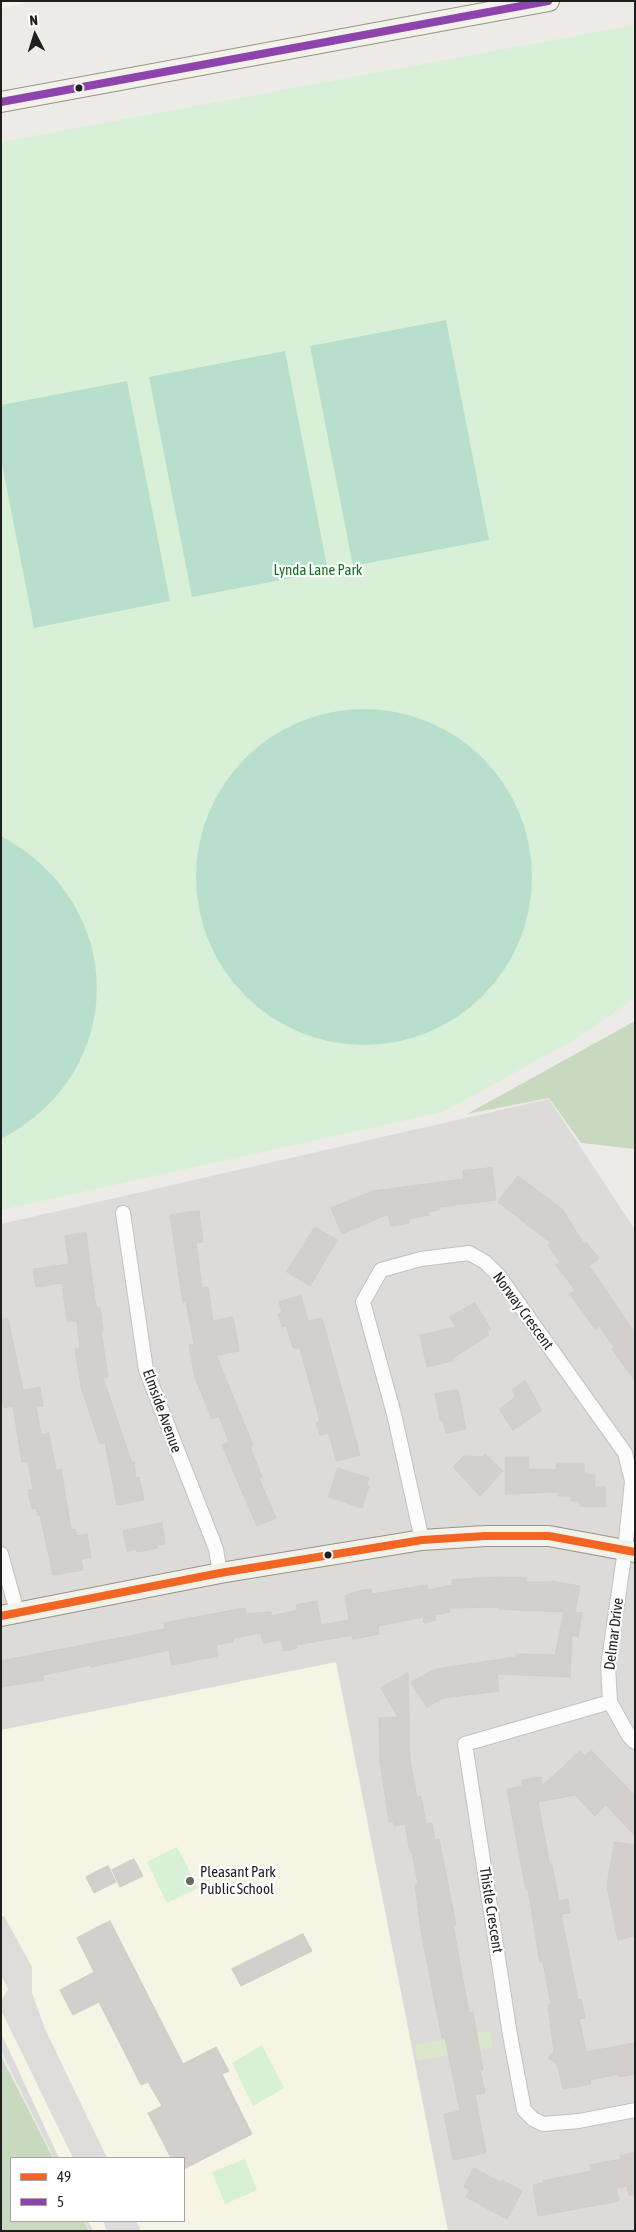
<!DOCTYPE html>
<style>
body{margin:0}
#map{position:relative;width:636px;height:2232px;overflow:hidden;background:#edebe8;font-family:"Asap Condensed",sans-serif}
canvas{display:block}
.frame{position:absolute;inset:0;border:2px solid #1f1f1f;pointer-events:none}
.legend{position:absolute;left:10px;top:2157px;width:175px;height:65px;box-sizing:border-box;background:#fff;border:1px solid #a5a5a5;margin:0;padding:6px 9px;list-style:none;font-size:15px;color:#1f1f1f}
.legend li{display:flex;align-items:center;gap:10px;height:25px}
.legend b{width:25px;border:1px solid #a5a5a5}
.north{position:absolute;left:10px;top:10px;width:50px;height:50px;-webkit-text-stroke:4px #fff;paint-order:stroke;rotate:355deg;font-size:14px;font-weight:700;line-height:20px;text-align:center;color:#1f1f1f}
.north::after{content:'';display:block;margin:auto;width:18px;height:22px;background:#1f1f1f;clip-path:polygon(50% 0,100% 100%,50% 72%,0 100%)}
</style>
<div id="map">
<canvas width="636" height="2232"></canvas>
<div class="frame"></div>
<ul class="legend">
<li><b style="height:6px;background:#f26522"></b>49</li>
<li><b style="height:6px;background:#8e44ad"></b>5</li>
</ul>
<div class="north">N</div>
</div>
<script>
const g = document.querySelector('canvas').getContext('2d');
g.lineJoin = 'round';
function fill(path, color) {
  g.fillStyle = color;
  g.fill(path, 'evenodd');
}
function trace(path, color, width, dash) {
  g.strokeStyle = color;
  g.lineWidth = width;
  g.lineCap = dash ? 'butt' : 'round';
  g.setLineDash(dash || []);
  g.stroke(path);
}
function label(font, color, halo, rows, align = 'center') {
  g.font = font + ' "Asap Condensed",sans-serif';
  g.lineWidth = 4.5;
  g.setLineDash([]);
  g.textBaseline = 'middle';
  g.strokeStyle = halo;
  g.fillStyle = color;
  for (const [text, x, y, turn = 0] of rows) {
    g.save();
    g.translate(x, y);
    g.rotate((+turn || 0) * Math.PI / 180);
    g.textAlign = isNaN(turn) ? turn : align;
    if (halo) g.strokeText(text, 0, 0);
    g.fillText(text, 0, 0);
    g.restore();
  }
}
fill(new Path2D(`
 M 549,1099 L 635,1230 L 635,2231 L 90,2231 L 85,2221 L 184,2221 L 184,2158 L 54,2158 L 1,2051 L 1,1224 Z`), '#dcdbd9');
fill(new Path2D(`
 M 1,1 L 30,1 L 1,9 Z
 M 336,1662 L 448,2231 L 93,2231 L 88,2221 L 184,2221 L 184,2158 L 59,2158 L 1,2033 L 1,1730 Z`), '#f5f4e5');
fill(new Path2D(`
 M 490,2031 L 493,2047 L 417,2061 L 414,2045 Z`), '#dae7ca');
fill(new Path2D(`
 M 635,1021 L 635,1149 L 581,1143 L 549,1098 L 467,1114 Z
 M 1,2056 L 53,2158 L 11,2158 L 11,2221 L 84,2221 L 89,2231 L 1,2231 Z`), '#c9d9c0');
fill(new Path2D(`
 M 635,25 L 635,998 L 574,1040 L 443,1112 L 1,1210 L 1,142 Z
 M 177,1847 L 198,1888 L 167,1903 L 147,1862 Z
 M 262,2045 L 284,2088 L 253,2106 L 232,2063 Z
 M 245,2159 L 257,2190 L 225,2204 L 212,2172 Z`), '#d8f0d8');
fill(new Path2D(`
 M 446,320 L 489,540 L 353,566 L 310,346 Z
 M 285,351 L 328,571 L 192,597 L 149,377 Z
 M 127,381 L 170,601 L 34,628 L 1,459 L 1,405 Z
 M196 877a168 168 0 1 1 336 0a168 168 0 1 1-336 0Z
 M 1,836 C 128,904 130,1072 1,1139 Z`), '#b8dfcd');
fill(new Path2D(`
 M 4,1916 L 32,1967 L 32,1993 L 45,2029 L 107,2158 L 73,2158 L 1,2010 L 1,2001 L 8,1989 L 1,1975 L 1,1917 Z
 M 103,2221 L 136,2221 L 141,2231 L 107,2231 Z`), '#dddcdb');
const building = new Path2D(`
 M 492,1168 L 496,1200 L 439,1207 L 439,1210 L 428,1212 L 429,1215 L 408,1219 L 409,1223 L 391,1226 L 388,1214 L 342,1234 L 331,1208 L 373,1191 L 464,1179 L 463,1171 Z
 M 518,1176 L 562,1209 L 584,1244 L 586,1242 L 599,1258 L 589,1266 L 635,1333 L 635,1381 L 612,1349 L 614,1347 L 599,1326 L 595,1329 L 570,1294 L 575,1290 L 556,1265 L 560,1262 L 548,1245 L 551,1243 L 498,1202 Z
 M 199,1211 L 203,1242 L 196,1243 L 202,1288 L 208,1287 L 213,1321 L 233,1317 L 239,1351 L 216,1355 L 253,1445 L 250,1447 L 262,1477 L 259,1478 L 276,1518 L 257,1526 L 222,1445 L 229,1442 L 219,1416 L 212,1419 L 195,1378 L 189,1345 L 194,1344 L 186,1301 L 183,1303 L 170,1215 Z
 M 315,1227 L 337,1240 L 310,1286 L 287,1272 Z
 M 86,1233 L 95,1300 L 97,1308 L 100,1308 L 103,1331 L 101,1331 L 108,1377 L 103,1378 L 132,1463 L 134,1462 L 136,1478 L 139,1477 L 144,1500 L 117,1505 L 105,1442 L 100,1444 L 83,1392 L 82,1392 L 75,1349 L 80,1348 L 77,1321 L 67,1322 L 62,1283 L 36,1287 L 33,1269 L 69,1264 L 65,1236 Z
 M 301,1296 L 308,1321 L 322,1318 L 360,1455 L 336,1461 L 329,1433 L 320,1435 L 316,1423 L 320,1421 L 300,1348 L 293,1348 L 286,1326 L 282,1327 L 278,1314 L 282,1313 L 279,1302 Z
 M 475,1303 L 491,1329 L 487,1332 L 489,1335 L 451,1359 L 452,1361 L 427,1367 L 420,1335 L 456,1327 L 450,1317 Z
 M 8,1319 L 23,1390 L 40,1387 L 43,1406 L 36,1407 L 41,1435 L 49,1433 L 56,1471 L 61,1469 L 71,1530 L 75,1529 L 77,1536 L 87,1534 L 91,1557 L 81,1559 L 83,1570 L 53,1575 L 40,1515 L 38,1516 L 36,1508 L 32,1509 L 28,1490 L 33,1490 L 28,1462 L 22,1462 L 13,1406 L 4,1408 L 1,1394 L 1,1320 Z
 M 525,1381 L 542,1410 L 513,1430 L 499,1409 L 512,1400 L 515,1396 L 512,1390 Z
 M 458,1390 L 466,1429 L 446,1433 L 443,1420 L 440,1420 L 435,1394 Z
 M 485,1454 L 503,1471 L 480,1496 L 453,1467 L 464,1456 L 482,1457 Z
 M 506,1457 L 529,1457 L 528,1469 L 556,1470 L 557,1463 L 584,1463 L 584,1474 L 595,1475 L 594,1487 L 605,1487 L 605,1507 L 580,1506 L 580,1501 L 571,1501 L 571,1496 L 558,1496 L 558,1492 L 506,1494 Z
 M 338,1468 L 369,1478 L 366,1486 L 369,1486 L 362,1508 L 329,1497 Z
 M 162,1523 L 165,1544 L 157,1545 L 157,1548 L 137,1552 L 136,1549 L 127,1551 L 123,1531 Z
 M 501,1577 L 526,1578 L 526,1582 L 551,1582 L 551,1581 L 580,1586 L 575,1612 L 582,1613 L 578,1637 L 572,1635 L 570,1677 L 497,1674 L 499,1691 L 443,1698 L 427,1707 L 411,1682 L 436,1669 L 516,1657 L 516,1654 L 555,1655 L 564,1612 L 499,1609 L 500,1607 L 449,1608 L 450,1612 L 435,1615 L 436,1620 L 424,1623 L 423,1617 L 378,1626 L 379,1634 L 353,1639 L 352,1635 L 297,1645 L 297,1648 L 284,1651 L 281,1640 L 263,1643 L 261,1633 L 233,1638 L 233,1642 L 216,1645 L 218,1656 L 172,1665 L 169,1650 L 91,1667 L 91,1665 L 43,1675 L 43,1680 L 1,1687 L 1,1661 L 165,1629 L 164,1623 L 245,1608 L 246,1614 L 271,1612 L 271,1616 L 298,1610 L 296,1605 L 317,1601 L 321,1625 L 349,1620 L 345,1596 L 358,1591 L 371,1589 L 372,1594 L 427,1585 L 428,1590 L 452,1585 L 452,1580 Z
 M 408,1673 L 410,1760 L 417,1797 L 421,1796 L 426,1824 L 432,1823 L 435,1840 L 439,1839 L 456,1925 L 453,1925 L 469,2013 L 473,2012 L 483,2070 L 480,2070 L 485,2093 L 475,2095 L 486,2153 L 453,2160 L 444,2114 L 460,2111 L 445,2038 L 442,2038 L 421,1931 L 415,1884 L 418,1884 L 412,1852 L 410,1852 L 405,1824 L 394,1826 L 393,1821 L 389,1822 L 380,1761 L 379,1718 L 398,1717 L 381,1688 Z
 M 591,1750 L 635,1796 L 635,1836 L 606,1805 L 595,1816 L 575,1795 L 538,1802 L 550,1866 L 552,1865 L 559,1901 L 568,1899 L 570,1913 L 561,1914 L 578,2000 L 581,1999 L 585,2018 L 579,2019 L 586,2052 L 635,2043 L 635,2074 L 619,2077 L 618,2074 L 590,2080 L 591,2084 L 563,2089 L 557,2063 L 548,2058 L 554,2052 L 548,2005 L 551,2005 L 543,1962 L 540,1962 L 528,1889 L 526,1890 L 507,1789 L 522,1786 L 522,1780 L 541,1777 L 542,1786 L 580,1751 L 585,1756 Z
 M 615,1842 L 635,1845 L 635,1936 L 618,1940 L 607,1886 Z
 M 134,1859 L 143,1876 L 120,1887 L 112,1870 Z
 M 108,1866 L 116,1882 L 94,1893 L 86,1877 Z
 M 110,1921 L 183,2064 L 216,2047 L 229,2071 L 222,2074 L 252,2134 L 184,2169 L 184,2158 L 171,2158 L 148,2113 L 162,2106 L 148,2082 L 141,2085 L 99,2002 L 73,2015 L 60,1990 L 94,1972 L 77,1938 Z
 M 303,1934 L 312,1951 L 241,1986 L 232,1969 Z
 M 635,2153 L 635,2195 L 629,2195 L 627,2186 L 616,2188 L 619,2201 L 538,2216 L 533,2185 L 543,2183 L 543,2181 L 591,2171 L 590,2165 L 621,2159 L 620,2156 Z
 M 474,2168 L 500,2182 L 502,2180 L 522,2191 L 507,2219 L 466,2197 L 470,2190 L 464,2187 Z`);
fill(building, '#d2cfcd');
trace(building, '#d0cdca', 1);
const street = new Path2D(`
 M 123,1213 L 146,1370 L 216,1549 L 220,1573
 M 422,1540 L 394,1414 L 363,1302 L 381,1270 L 421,1259 L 469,1253 L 485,1262 L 499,1276 L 625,1453 L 632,1481 L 625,1550 L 608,1666 L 610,1702 L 629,1736 L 635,1742
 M 1,1554 L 17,1612
 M 610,1702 L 465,1744 L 510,2035 L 524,2110 L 533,2119 L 543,2124 L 579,2121 L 635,2110`);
const secondary = new Path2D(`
 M 1,102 L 549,1
 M 1,1616 L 220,1573 L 422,1540 L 485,1536 L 549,1536 L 635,1552`);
trace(street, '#c3c2c0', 16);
trace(secondary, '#949582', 22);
trace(street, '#fcfcfc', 14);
trace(secondary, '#f2f2eb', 20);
trace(new Path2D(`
 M 1,1616 L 220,1573 L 422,1540 L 485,1536 L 549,1536 L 635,1552`), '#f26522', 8);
trace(new Path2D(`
 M 1,102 L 548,1`), '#8e44ad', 8);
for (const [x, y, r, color] of [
 [79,88,4.5,"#1f1f1f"],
 [328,1555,4.5,"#1f1f1f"],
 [190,1881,5,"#676665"]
]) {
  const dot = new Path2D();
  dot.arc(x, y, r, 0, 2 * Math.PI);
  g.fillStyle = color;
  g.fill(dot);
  trace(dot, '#fff', 2);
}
label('15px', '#16731c', '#fff', [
 ["Lynda Lane Park",318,570]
]);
label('15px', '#1f1f1f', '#fff', [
 ["Norway Crescent",523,1311,54],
 ["Elmside Avenue",162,1411,70],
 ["Delmar Drive",614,1634,-83],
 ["Thistle Crescent",491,1910,81]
]);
label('15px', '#1f1f1f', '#fff', [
 ["Pleasant Park",200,1872],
 ["Public School",200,1889]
], 'left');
</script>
